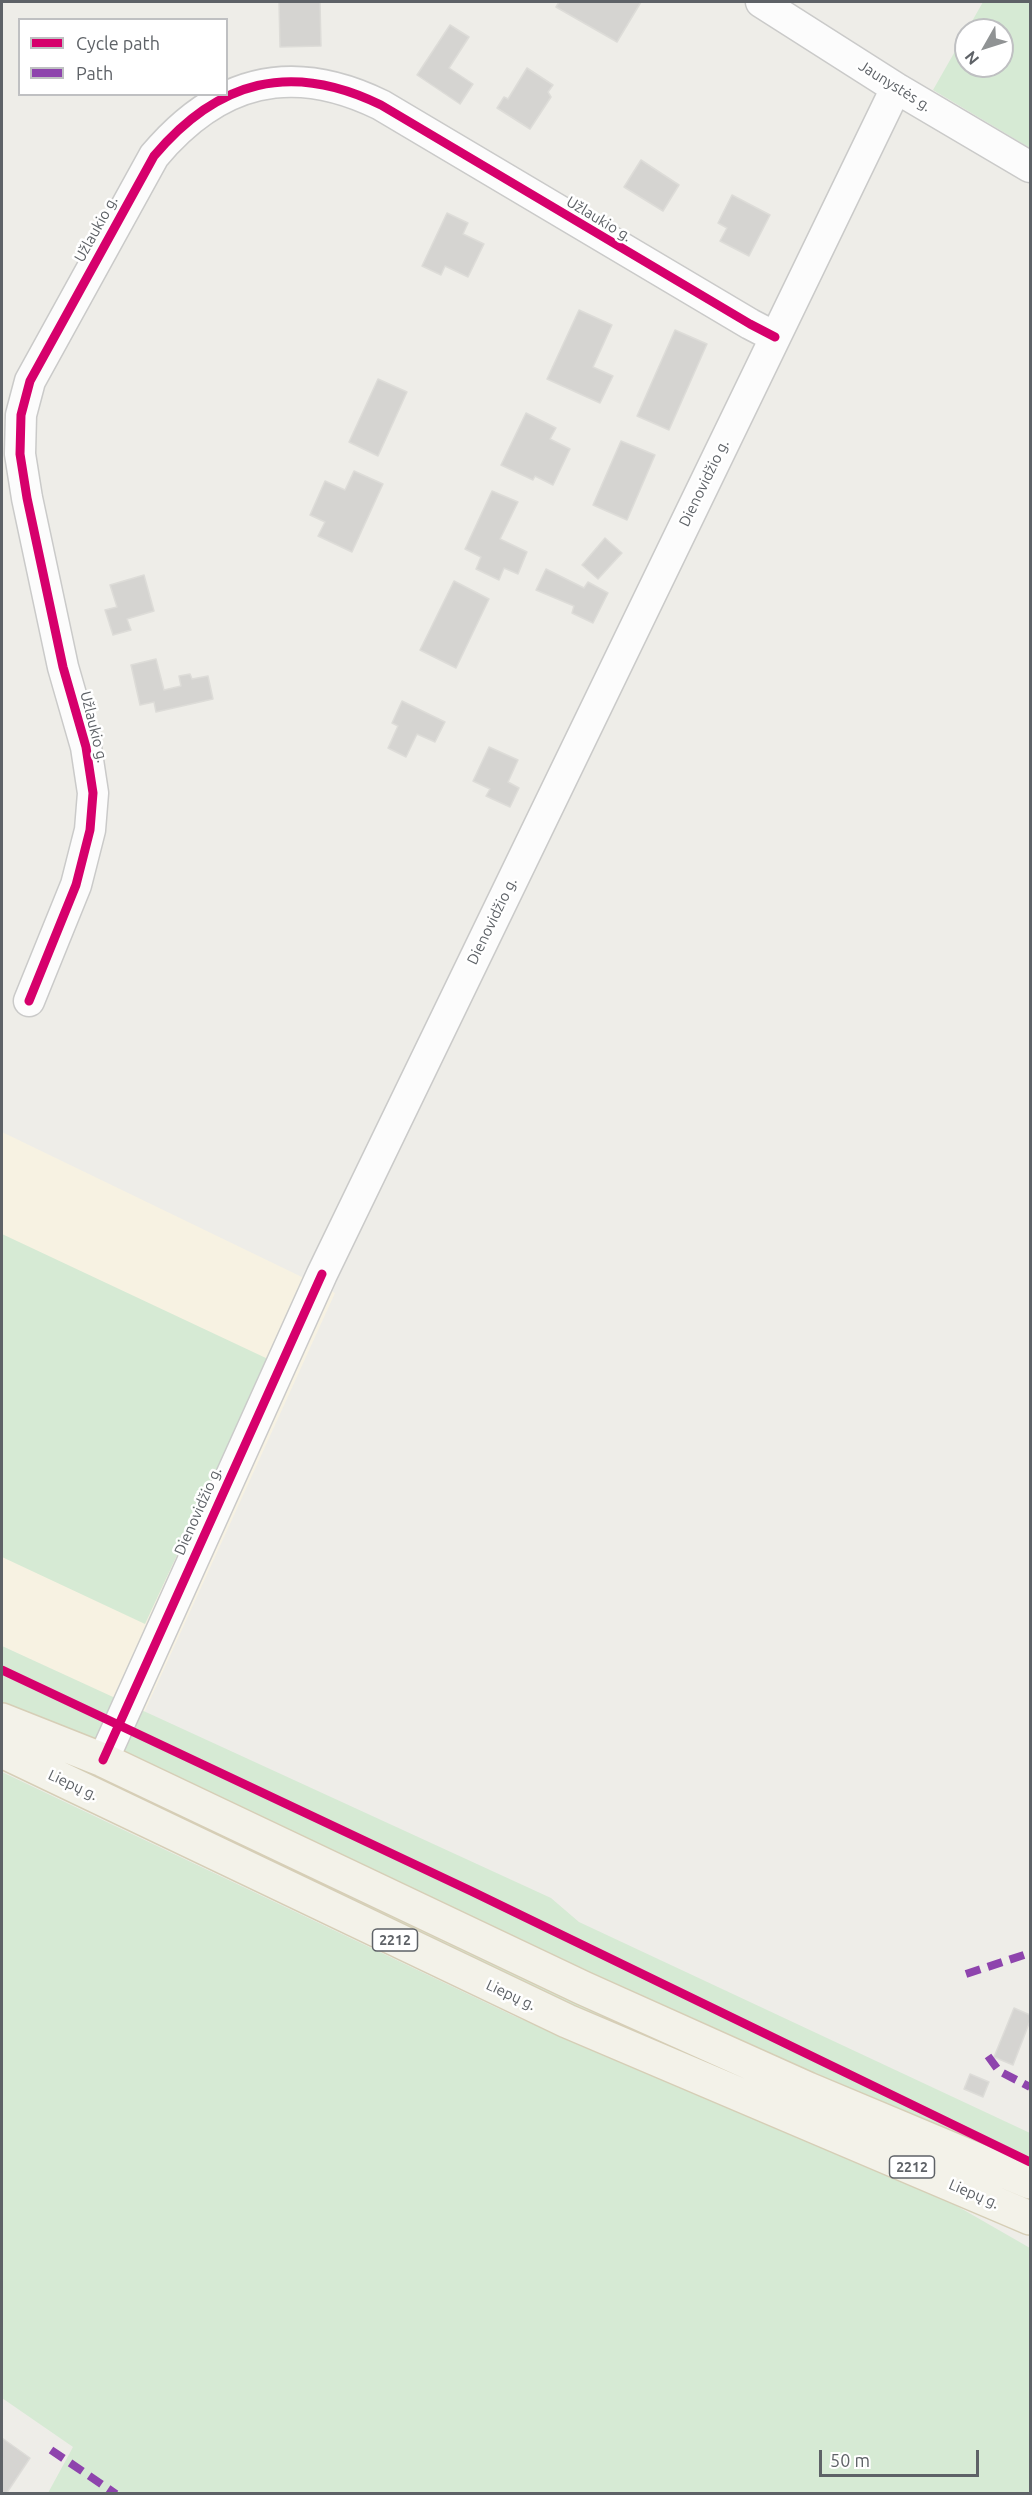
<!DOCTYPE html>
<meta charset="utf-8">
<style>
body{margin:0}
#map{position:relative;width:1032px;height:2495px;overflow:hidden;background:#eeede8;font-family:Ubuntu,sans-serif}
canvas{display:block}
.frame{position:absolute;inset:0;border:3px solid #5e6267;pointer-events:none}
.legend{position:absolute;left:18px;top:18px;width:210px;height:78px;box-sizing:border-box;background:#fff;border:2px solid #bfc0c2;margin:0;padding:8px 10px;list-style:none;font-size:18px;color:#5e6267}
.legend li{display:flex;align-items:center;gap:12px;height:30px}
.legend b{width:30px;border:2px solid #bfc0c2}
.north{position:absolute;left:954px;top:18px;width:60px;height:60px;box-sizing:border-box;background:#fff;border:2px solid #bfc0c2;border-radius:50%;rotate:231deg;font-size:16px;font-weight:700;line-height:24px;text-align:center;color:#5e6267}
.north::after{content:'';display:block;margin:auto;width:21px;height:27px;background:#909394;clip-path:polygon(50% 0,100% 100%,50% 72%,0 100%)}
.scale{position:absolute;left:819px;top:2450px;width:160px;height:27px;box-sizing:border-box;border:3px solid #5e6267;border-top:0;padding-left:8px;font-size:18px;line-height:21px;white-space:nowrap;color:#5e6267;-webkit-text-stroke:4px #fff;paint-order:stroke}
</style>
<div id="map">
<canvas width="1032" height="2495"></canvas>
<div class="frame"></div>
<ul class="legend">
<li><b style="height:8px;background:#d6006c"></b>Cycle path</li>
<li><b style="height:8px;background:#8e44ad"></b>Path</li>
</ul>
<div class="north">N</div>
<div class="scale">50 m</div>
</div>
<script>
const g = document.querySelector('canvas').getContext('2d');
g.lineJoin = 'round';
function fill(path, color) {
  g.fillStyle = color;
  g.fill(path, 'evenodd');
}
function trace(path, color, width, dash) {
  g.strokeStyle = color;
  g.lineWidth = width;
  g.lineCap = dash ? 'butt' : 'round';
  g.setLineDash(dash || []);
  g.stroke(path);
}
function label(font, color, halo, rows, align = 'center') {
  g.font = font + ' Ubuntu,sans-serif';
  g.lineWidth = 5;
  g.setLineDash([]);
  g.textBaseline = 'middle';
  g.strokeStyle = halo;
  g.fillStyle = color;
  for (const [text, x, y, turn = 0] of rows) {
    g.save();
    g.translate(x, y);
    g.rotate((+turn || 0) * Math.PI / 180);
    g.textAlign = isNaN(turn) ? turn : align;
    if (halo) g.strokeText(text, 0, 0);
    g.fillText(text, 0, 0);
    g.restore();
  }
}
fill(new Path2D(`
 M 2,1132 L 335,1293 L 144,1713 L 2,1646 Z`), '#f7f2e2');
fill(new Path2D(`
 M 983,2 L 1030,2 L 1030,148 L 933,90 L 966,32 L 966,66 L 1002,66 L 1002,30 L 967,30 Z
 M 2,1234 L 268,1359 L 145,1624 L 2,1557 Z
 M 2,1646 L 551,1898 L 579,1922 L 1030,2133 L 1030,2159 L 1022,2157 L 1018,2164 L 591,1981 L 2,1706 Z
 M 35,1750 L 89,1771 L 447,1943 L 602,2013 L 1030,2196 L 1030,2203 L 511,1983 Z
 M 2,1772 L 514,2016 L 943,2198 L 1030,2248 L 1030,2493 L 48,2493 L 73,2447 L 2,2398 Z`), '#d6ead4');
const building = new Path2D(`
 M 279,2 L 320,2 L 321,46 L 280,47 Z
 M 559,2 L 641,2 L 617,42 L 556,7 Z
 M 450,25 L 469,37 L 449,68 L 473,84 L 460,104 L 417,75 Z
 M 527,68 L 553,85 L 548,92 L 551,97 L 530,129 L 497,108 L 504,97 L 508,99 Z
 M 641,160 L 679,185 L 663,211 L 624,187 Z
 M 732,195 L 770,215 L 749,256 L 720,241 L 727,228 L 718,223 Z
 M 447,213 L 468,223 L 463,234 L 484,244 L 468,277 L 445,266 L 441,275 L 422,266 Z
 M 579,310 L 612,325 L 593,367 L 613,376 L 600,403 L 547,379 Z
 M 675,330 L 707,344 L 669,430 L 637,416 Z
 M 378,379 L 407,392 L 378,456 L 349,442 Z
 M 526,413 L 556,428 L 550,439 L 570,449 L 553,485 L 535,476 L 533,480 L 501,465 Z
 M 621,441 L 655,455 L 627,520 L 593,505 Z
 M 354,471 L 383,484 L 352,552 L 318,536 L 325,522 L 310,515 L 325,481 L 345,490 Z
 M 492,491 L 518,502 L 500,539 L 527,552 L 518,574 L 504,568 L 499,580 L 476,569 L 481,557 L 465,549 Z
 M 605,538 L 622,553 L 598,579 L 582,565 Z
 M 546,569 L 584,588 L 588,582 L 608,593 L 593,623 L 572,613 L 574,606 L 536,590 Z
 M 144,575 L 154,611 L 127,619 L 131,630 L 113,635 L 105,610 L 117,607 L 110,585 Z
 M 454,581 L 489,599 L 456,668 L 420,650 Z
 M 156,659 L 164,690 L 181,686 L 179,676 L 190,674 L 192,679 L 208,676 L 213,699 L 156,712 L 154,702 L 140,705 L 131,665 Z
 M 402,701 L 445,722 L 435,742 L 417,734 L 406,757 L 388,748 L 398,726 L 392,723 Z
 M 489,747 L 518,760 L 508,782 L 519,788 L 510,807 L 486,796 L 490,789 L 473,781 Z
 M 1014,2008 L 1030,2015 L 1030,2021 L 1013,2065 L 994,2057 Z
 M 970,2074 L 989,2082 L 983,2097 L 964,2089 Z
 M 2,2438 L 30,2458 L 6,2494 L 2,2494 Z`);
fill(building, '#d5d4d1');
trace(building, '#dddcd8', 1.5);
const minor = new Path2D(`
 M 761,2 L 896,88 L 1030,167
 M 29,1001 L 76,885 L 90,830 L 93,793 L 86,747 L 63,667 L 27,498 L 20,454 L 21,415 L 30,381 L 154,156 C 218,80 291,61 381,105 L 750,324 L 775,337
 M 103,1760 L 322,1274 L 896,88`);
const major = new Path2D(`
 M 2,1720 L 103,1760 L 583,1988 L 808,2089 L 1030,2182
 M 2,1751 L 567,2021 L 1030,2218`);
trace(minor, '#cacac9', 33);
trace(major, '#d6ceb6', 36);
trace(minor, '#fcfcfc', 30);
trace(major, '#f3f2e9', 33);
trace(new Path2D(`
 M 966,1974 L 1030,1953
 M 988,2056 L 999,2071 L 1030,2087
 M 51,2450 L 116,2494`), '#8e44ad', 8, [15, 8]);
trace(new Path2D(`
 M 29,1001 L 76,885 L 90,830 L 93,793 L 86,747 L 63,667 L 27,498 L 20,454 L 21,415 L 30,381 L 154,156 C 218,80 291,61 381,105 L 750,324 L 775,337
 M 2,1670 L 471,1891 L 1030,2162
 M 103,1760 L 322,1274`), '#d6006c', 9);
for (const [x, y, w] of [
 [395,1940,45],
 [912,2167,45]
]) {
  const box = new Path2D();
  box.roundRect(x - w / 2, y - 11, w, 22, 4.5);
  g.fillStyle = '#fff';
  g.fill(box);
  trace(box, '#5e6267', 1.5);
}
label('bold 14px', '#5e6267', null, [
 ["2212",395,1940],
 ["2212",912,2167]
]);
label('15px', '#5e6267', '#fff', [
 ["Jaunystės g.",895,86,32],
 ["Užlaukio g.",599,219,31],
 ["Užlaukio g.",96,229,-61],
 ["Dienovidžio g.",704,483,-64],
 ["Užlaukio g.",94,727,76],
 ["Dienovidžio g.",492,921,-64],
 ["Dienovidžio g.",198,1511,-66],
 ["Liepų g.",73,1785,25],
 ["Liepų g.",511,1995,25],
 ["Liepų g.",974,2194,23]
]);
</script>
